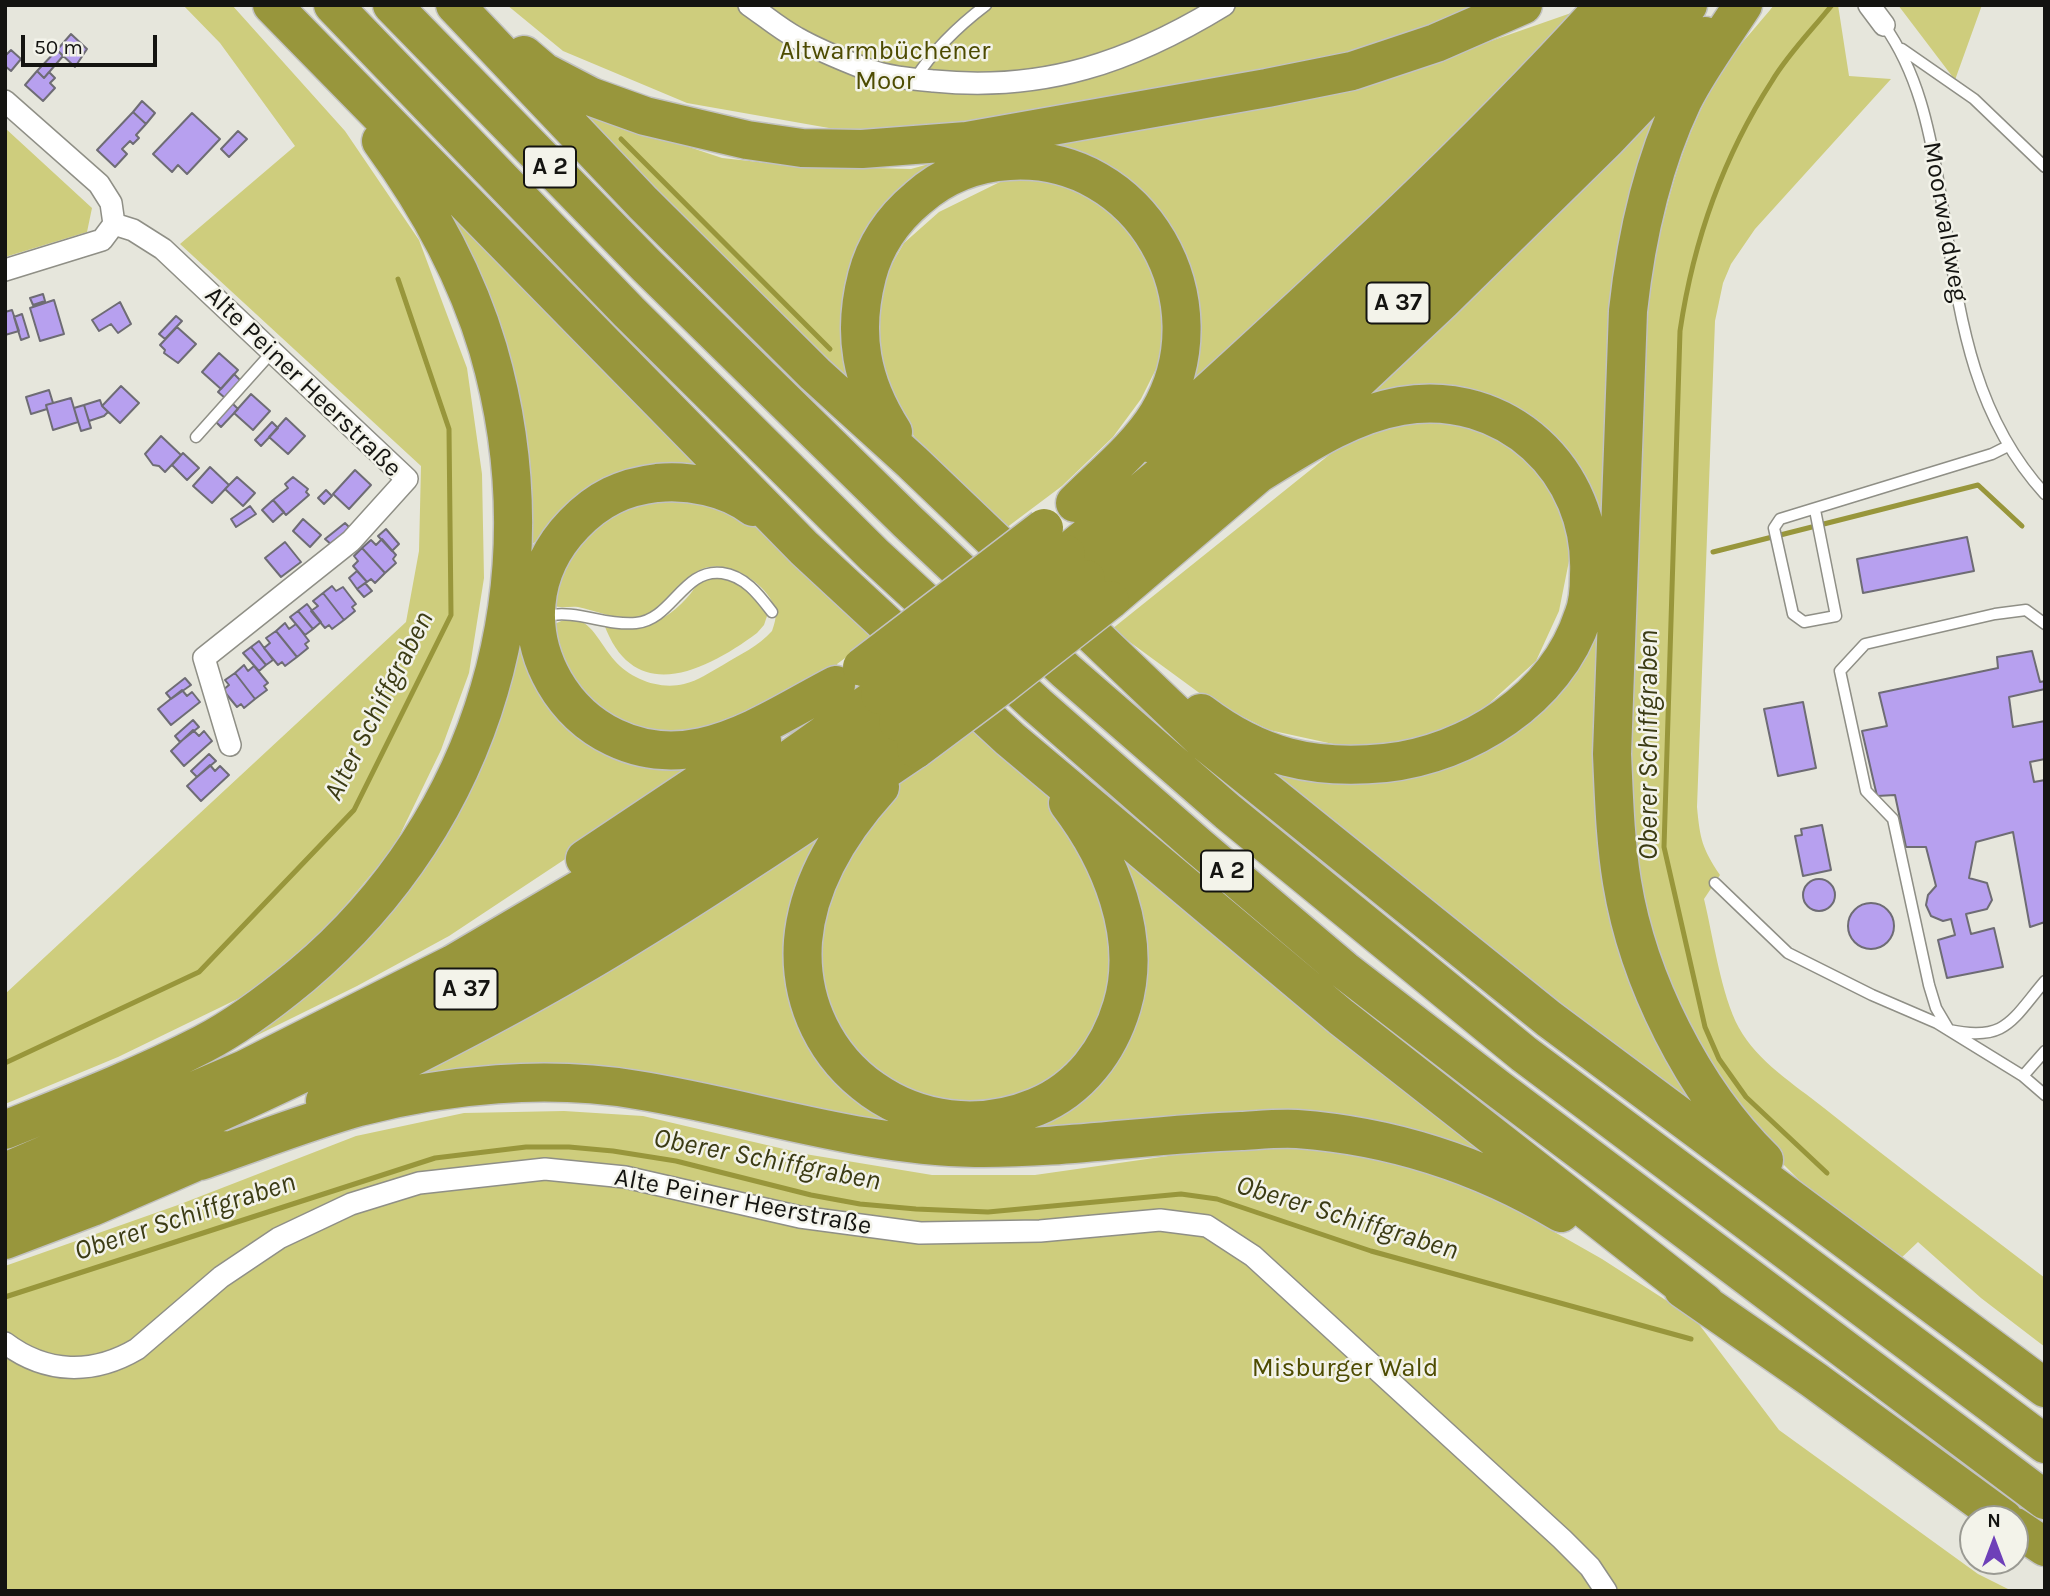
<!DOCTYPE html>
<meta charset="utf-8">
<style>
body{margin:0}
#map{position:relative;width:2050px;height:1596px;overflow:hidden;background:#e6e6dc;font-family:Karla,sans-serif}
canvas{display:block}
.frame{position:absolute;inset:0;border:7px solid #141411;pointer-events:none}
.north{position:absolute;left:1959px;top:1505px;width:70px;height:70px;box-sizing:border-box;background:#f3f3ea;border:2px solid #9a9a93;border-radius:50%;rotate:0deg;font-size:19px;font-weight:700;line-height:28px;text-align:center;color:#141411}
.north::after{content:'';display:block;margin:auto;width:24px;height:32px;background:#6e40b8;clip-path:polygon(50% 0,100% 100%,50% 72%,0 100%)}
.scale{position:absolute;left:21px;top:35px;width:136px;height:32px;box-sizing:border-box;border:4px solid #141411;border-top:0;padding-left:9px;font-size:21px;line-height:24px;white-space:nowrap;color:#141411;-webkit-text-stroke:5px #f3f3ea;paint-order:stroke}
</style>
<div id="map">
<canvas width="2050" height="1596"></canvas>
<div class="frame"></div>
<div class="north">N</div>
<div class="scale">50 m</div>
</div>
<script>
const g = document.querySelector('canvas').getContext('2d');
g.lineJoin = 'round';
function fill(path, color) {
  g.fillStyle = color;
  g.fill(path, 'evenodd');
}
function trace(path, color, width, dash) {
  g.strokeStyle = color;
  g.lineWidth = width;
  g.lineCap = dash ? 'butt' : 'round';
  g.setLineDash(dash || []);
  g.stroke(path);
}
function label(font, color, halo, rows, align = 'center') {
  g.font = font + ' Karla,sans-serif';
  g.lineWidth = 5;
  g.setLineDash([]);
  g.textBaseline = 'middle';
  g.strokeStyle = halo;
  g.fillStyle = color;
  for (const [text, x, y, turn = 0] of rows) {
    g.save();
    g.translate(x, y);
    g.rotate((+turn || 0) * Math.PI / 180);
    g.textAlign = isNaN(turn) ? turn : align;
    if (halo) g.strokeText(text, 0, 0);
    g.fillText(text, 0, 0);
    g.restore();
  }
}
fill(new Path2D(`
 M 183,5 L 232,5 L 345,131 L 419,240 L 467,368 L 482,474 L 484,578 L 469,673 L 441,750 L 394,847 L 330,924 L 254,991 L 118,1057 L 5,1104 L 5,994 L 406,622 L 419,551 L 421,466 L 180,244 L 295,146 L 220,43 Z
 M 507,5 L 1497,5 L 1349,60 L 967,127 L 846,131 L 687,103 L 563,51 Z
 M 1774,5 L 1838,5 L 1849,76 L 1891,79 L 1755,229 L 1731,264 L 1723,283 L 1715,321 L 1697,807 C 1700,839 1702,848 1720,875 L 1704,899 C 1713,936 1721,995 1739,1028 C 1758,1062 1794,1084 1824,1108 C 1896,1166 1971,1221 2045,1278 L 2045,1347 L 1981,1298 L 1918,1242 L 1898,1261 L 1799,1180 L 1746,1127 L 1684,1020 L 1646,933 L 1627,824 L 1645,311 C 1661,225 1678,133 1730,59 C 1743,40 1760,23 1774,5 Z
 M 1898,5 L 1982,5 L 1955,80 Z
 M 1574,12 L 1276,316 L 1188,393 L 1174,249 L 1027,155 L 880,228 L 868,413 L 545,88 L 629,127 L 722,158 L 795,166 L 911,169 L 936,162 L 1229,115 L 1376,81 Z
 M 1690,60 L 1650,162 L 1612,877 L 1754,1161 L 1253,757 L 1415,768 L 1593,625 L 1541,431 L 1341,413 Z
 M 5,128 L 92,208 L 87,232 L 5,257 Z
 M 416,162 L 717,481 L 550,531 L 527,548 Z
 M 1008,178 L 1072,185 L 1124,216 L 1160,289 L 1164,353 L 1141,399 L 1113,437 L 1062,486 L 1006,528 L 927,456 L 891,401 L 874,337 L 881,283 L 904,243 L 939,212 Z
 M 1442,421 L 1482,430 L 1511,446 L 1534,467 L 1549,488 L 1561,514 L 1568,537 L 1569,561 L 1559,611 L 1536,661 L 1482,710 L 1448,727 L 1402,742 L 1356,749 L 1269,730 L 1209,700 L 1112,629 L 1334,451 L 1367,432 L 1404,422 Z
 M 646,493 L 743,511 L 879,633 L 837,664 L 840,670 L 761,720 L 663,743 L 577,702 L 549,627 C 587,604 594,637 615,661 C 631,679 659,690 684,684 C 698,681 710,672 723,665 C 739,655 759,646 772,631 C 774,625 777,617 775,610 C 770,584 724,555 698,571 C 678,584 666,612 641,617 C 618,622 599,611 578,607 C 569,606 560,609 552,605 L 570,539 Z
 M 715,577 L 736,581 L 764,607 L 767,616 L 764,625 L 757,633 C 706,671 634,707 604,624 C 618,624 636,628 649,624 C 668,619 690,598 699,581 Z
 M 519,628 L 551,701 L 710,760 L 683,781 L 449,936 L 357,986 L 215,1056 L 327,970 Z
 M 975,726 L 1054,803 L 1111,901 L 1109,1015 L 1057,1083 L 972,1111 L 882,1085 L 823,1011 L 820,913 L 885,794 Z
 M 834,820 L 805,1014 L 945,1130 L 1108,1057 L 1115,849 L 1526,1175 L 1454,1149 L 987,1138 L 713,1096 L 352,1100 Z
 M 564,1111 L 643,1116 L 805,1154 L 932,1175 L 1035,1175 L 1175,1155 L 1267,1149 L 1292,1141 L 1433,1163 L 1602,1259 L 1695,1319 L 1779,1430 L 1978,1574 L 2012,1591 L 5,1591 L 5,1266 L 178,1205 L 356,1136 L 464,1113 Z`), '#cecd7d');
trace(new Path2D(`
 M 621,139 L 830,349
 M 1713,552 L 1978,485 L 2022,526
 M 5,1063 L 199,972 L 354,810 L 451,615 L 449,429 L 398,279
 M 1827,1173 L 1746,1097 L 1719,1059 L 1705,1027 L 1664,847 L 1680,331 C 1693,243 1723,157 1772,81 C 1788,54 1812,30 1832,5
 M 5,1297 L 435,1158 L 526,1147 L 569,1147 L 613,1151 L 676,1161 L 811,1195 L 860,1204 L 916,1209 L 988,1212 L 1181,1194 L 1217,1199 L 1371,1251 L 1691,1339`), '#98963b', 5);
const building = new Path2D(`
 M 71,34 L 87,49 L 75,67 L 57,50 Z
 M 11,50 L 21,59 L 11,71 L 5,66 L 5,56 Z
 M 57,50 L 63,56 L 44,78 L 37,71 Z
 M 37,71 L 44,78 L 49,72 L 55,78 L 50,83 L 55,88 L 43,101 L 25,85 Z
 M 142,101 L 155,113 L 146,124 L 133,112 Z
 M 133,112 L 146,124 L 136,135 L 139,138 L 133,144 L 130,141 L 122,149 L 127,154 L 115,167 L 97,150 Z
 M 192,113 L 220,139 L 187,174 L 178,165 L 172,172 L 153,154 Z
 M 238,131 L 247,139 L 229,157 L 221,149 Z
 M 43,294 L 45,301 L 33,305 L 30,298 Z
 M 54,300 L 64,334 L 40,341 L 30,308 Z
 M 120,302 L 131,324 L 118,333 L 111,324 L 99,331 L 92,320 Z
 M 12,310 L 19,331 L 5,335 L 5,312 Z
 M 22,314 L 29,337 L 21,340 L 14,317 Z
 M 176,316 L 182,321 L 165,339 L 159,334 Z
 M 177,327 L 196,344 L 178,363 L 164,353 L 165,350 L 160,345 Z
 M 219,353 L 238,370 L 221,389 L 202,372 Z
 M 234,374 L 241,381 L 225,398 L 218,392 Z
 M 121,386 L 139,403 L 120,423 L 102,406 Z
 M 49,390 L 53,403 L 46,405 L 47,409 L 31,414 L 26,397 Z
 M 251,394 L 270,411 L 253,430 L 234,413 Z
 M 71,398 L 78,422 L 53,430 L 46,405 Z
 M 100,400 L 102,406 L 108,412 L 104,416 L 89,421 L 84,405 Z
 M 232,403 L 238,409 L 221,427 L 215,421 Z
 M 84,405 L 91,428 L 81,431 L 74,408 Z
 M 286,418 L 305,436 L 288,454 L 269,437 Z
 M 272,422 L 278,428 L 261,446 L 255,440 Z
 M 161,436 L 181,455 L 165,472 L 159,466 L 153,465 L 145,454 Z
 M 183,453 L 199,468 L 187,480 L 172,465 Z
 M 210,467 L 229,485 L 212,503 L 193,486 Z
 M 355,470 L 371,485 L 349,509 L 333,494 Z
 M 237,477 L 255,493 L 243,506 L 225,489 Z
 M 293,477 L 308,489 L 306,492 L 309,495 L 286,515 L 273,500 L 288,488 L 285,484 Z
 M 326,490 L 332,496 L 324,504 L 318,498 Z
 M 273,500 L 284,512 L 273,522 L 262,510 Z
 M 250,506 L 256,514 L 236,527 L 231,519 Z
 M 303,519 L 321,535 L 310,547 L 293,531 Z
 M 345,523 L 352,530 L 333,546 L 325,539 Z
 M 386,529 L 399,544 L 392,551 L 378,536 Z
 M 1967,537 L 1974,571 L 1863,593 L 1857,559 Z
 M 382,539 L 396,555 L 393,559 L 396,563 L 385,573 L 362,548 L 371,540 L 376,545 Z
 M 285,542 L 301,562 L 281,577 L 265,558 Z
 M 362,548 L 385,573 L 375,583 L 371,579 L 367,582 L 353,566 L 358,561 L 354,556 Z
 M 357,571 L 367,582 L 357,589 L 349,578 Z
 M 365,583 L 372,591 L 364,597 L 357,589 Z
 M 332,586 L 336,591 L 343,587 L 356,604 L 352,607 L 355,611 L 344,620 L 323,593 Z
 M 323,593 L 344,620 L 332,629 L 329,625 L 325,628 L 311,611 L 318,606 L 313,601 Z
 M 307,604 L 321,622 L 313,629 L 298,611 Z
 M 298,611 L 313,629 L 305,635 L 290,617 Z
 M 285,623 L 289,629 L 296,624 L 309,641 L 305,644 L 308,648 L 297,657 L 276,631 Z
 M 276,631 L 297,657 L 285,666 L 282,662 L 278,665 L 264,648 L 270,643 L 266,638 Z
 M 259,641 L 273,660 L 266,665 L 251,647 Z
 M 251,647 L 266,665 L 259,671 L 243,653 Z
 M 2032,651 L 2040,682 L 2045,681 L 2045,689 L 2009,697 L 2013,727 L 2045,721 L 2045,759 L 2030,762 L 2034,782 L 2045,780 L 2045,922 L 2030,927 L 2013,832 L 1976,842 L 1969,878 L 1987,883 L 1992,900 L 1987,909 L 1966,914 L 1971,934 L 1994,928 L 2003,967 L 1947,978 L 1938,940 L 1955,935 L 1951,919 L 1943,921 L 1931,916 L 1926,905 L 1928,895 L 1936,886 L 1926,847 L 1906,847 L 1895,795 L 1877,796 L 1862,731 L 1887,726 L 1879,693 L 1998,668 L 1997,657 Z
 M 244,665 L 248,671 L 254,666 L 268,683 L 264,686 L 267,690 L 255,699 L 235,673 Z
 M 235,673 L 255,699 L 244,708 L 241,704 L 237,707 L 223,690 L 229,685 L 225,680 Z
 M 185,678 L 191,685 L 171,699 L 166,693 Z
 M 182,690 L 187,696 L 192,692 L 200,702 L 171,725 L 158,709 Z
 M 1803,702 L 1816,768 L 1778,776 L 1764,709 Z
 M 193,720 L 199,727 L 180,742 L 175,736 Z
 M 193,730 L 199,736 L 204,731 L 212,741 L 184,766 L 171,751 Z
 M 209,754 L 216,761 L 197,777 L 191,771 Z
 M 210,765 L 215,771 L 220,766 L 229,775 L 201,801 L 187,786 Z
 M 1822,825 L 1831,870 L 1803,876 L 1795,836 L 1802,835 L 1801,829 Z
 M1803 895a16 16 0 1 1 32 0a16 16 0 1 1-32 0Z
 M1848 926a23 23 0 1 1 46 0a23 23 0 1 1-46 0Z`);
fill(building, '#b7a0ef');
trace(building, '#6e6c74', 2);
const lane = new Path2D(`
 M 1884,25 C 1918,73 1929,128 1939,185 C 1958,296 1965,407 2045,494
 M 1902,49 L 1974,99 L 2045,167
 M 915,79 C 934,49 957,27 986,5
 M 196,437 L 273,351
 M 1815,510 L 1836,616 L 1804,622 L 1793,614 L 1774,528 L 1780,519 L 1992,454 L 2008,446
 M 545,616 C 578,609 604,626 636,623 C 672,620 683,568 722,573 C 745,576 759,595 772,612
 M 2045,624 L 2026,610 L 1995,614 L 1865,644 L 1840,671 L 1866,791 L 1893,819 L 1929,985 L 1936,1008 L 1949,1030 C 2006,1042 2011,1021 2045,981
 M 1715,883 L 1788,953 L 1872,995 L 1937,1023 L 2023,1076 L 2045,1095
 M 2023,1076 L 2045,1051`);
const street = new Path2D(`
 M 749,5 C 765,16 780,29 797,38 C 818,50 843,60 866,69 C 887,77 912,79 934,81 C 1044,92 1131,62 1224,5
 M 1869,5 L 1884,25
 M 5,101 L 99,184 L 111,203 L 114,224 L 102,240 L 5,270
 M 114,224 L 133,230 L 163,249 L 407,479 L 351,541 L 204,658 L 230,745
 M 5,1343 C 46,1374 93,1375 137,1349 L 221,1277 L 279,1238 L 351,1204 L 419,1183 L 545,1169 L 625,1177 L 800,1217 L 920,1233 L 1040,1231 L 1160,1220 L 1207,1226 L 1253,1256 L 1562,1539 L 1590,1567 L 1606,1591`);
const highway = new Path2D(`
 M 272,5 L 804,548 L 1010,739 L 1341,1017 L 1705,1303
 M 333,5 L 629,312 L 874,555 L 1037,705 L 1198,846 L 1344,970 L 1497,1088 L 2045,1500
 M 392,5 L 647,266 L 908,522 L 1066,671 L 1228,812 L 1524,1054 L 2045,1444
 M 455,5 L 643,203 L 815,374 L 912,462 L 1204,741 L 1549,1019 L 2045,1388
 M 1743,5 C 1723,36 1699,68 1683,100 C 1651,167 1636,238 1628,311 L 1612,754 C 1614,797 1615,840 1622,882 C 1638,980 1693,1090 1764,1160
 M 524,55 L 544,72 L 592,97 L 645,116 L 747,140 L 802,148 L 862,149 L 967,141 L 1267,88 L 1352,71 L 1436,43 L 1523,5
 M 893,432 C 861,382 852,334 867,276 C 875,245 894,218 918,198 C 944,175 975,163 1009,161 C 1141,152 1225,302 1158,414 C 1138,447 1103,475 1075,503
 M 1149,443 L 1180,418 C 1326,285 1472,152 1605,5
 M 753,507 C 727,487 689,480 657,483 C 623,487 598,499 574,524 C 481,620 572,775 702,747 C 749,737 793,707 836,685
 M 1066,554 C 1113,515 1162,476 1208,435 C 1361,298 1509,156 1648,5
 M 1086,579 C 1199,483 1311,386 1419,283 C 1513,194 1601,100 1688,5
 M 1110,600 L 1258,474 L 1442,301 L 1607,139 L 1705,36
 M 1201,713 C 1259,757 1313,770 1385,763 C 1468,754 1556,699 1583,616 C 1588,604 1589,588 1589,575 C 1594,470 1505,388 1401,406 C 1349,415 1302,447 1258,474
 M 880,787 C 842,829 808,882 803,941 C 794,1068 920,1155 1036,1107 C 1080,1089 1109,1050 1122,1006 C 1143,936 1110,858 1068,803
 M 585,859 L 762,741
 M 325,1101 C 424,1051 524,1001 619,943 C 720,882 818,815 916,749
 M 5,1130 C 72,1103 139,1077 203,1044 C 236,1027 273,999 302,975 C 486,820 555,579 488,349 C 466,275 426,203 381,141
 M 200,1161 C 253,1143 306,1122 359,1107 C 448,1084 547,1075 637,1090 C 750,1108 860,1146 975,1148 C 1064,1149 1152,1134 1241,1131 C 1259,1130 1278,1128 1297,1129 C 1392,1136 1479,1164 1561,1213
 M 5,1172 L 245,1069 L 453,964 L 704,816 L 794,756 L 880,695
 M 5,1205 C 133,1152 259,1097 382,1034 C 561,943 731,835 898,722
 M 5,1240 L 92,1207 L 223,1150
 M 1683,1289 L 1814,1380 L 2004,1519
 M 2015,1527 L 2045,1547`);
trace(lane, '#8f8f86', 13);
trace(street, '#8f8f86', 24);
trace(highway, '#c2c2c1', 41);
trace(lane, '#fff', 10);
trace(street, '#fff', 21);
trace(highway, '#98963c', 38);
const highwayBridge = new Path2D(`
 M 862,667 L 1044,528
 M 880,695 L 1066,554
 M 898,722 L 1086,579
 M 916,749 L 1003,684 L 1110,600`);
trace(highwayBridge, '#c2c2c1', 41, []);
trace(highwayBridge, '#98963c', 38);
for (const [x, y, w] of [
 [550,167,52],
 [1398,303,63],
 [1227,871,52],
 [466,989,63]
]) {
  const box = new Path2D();
  box.roundRect(x - w / 2, y - 20.5, w, 41, 5);
  g.fillStyle = '#f3f3ea';
  g.fill(box);
  trace(box, '#141411', 2);
}
label('bold 24px', '#141411', null, [
 ["A 2",550,167],
 ["A 37",1398,303],
 ["A 2",1227,871],
 ["A 37",466,989]
]);
label('26px', '#4d4b01', '#f3f3ea', [
 ["Altwarmbüchener",885,52],
 ["Moor",885,82],
 ["Misburger Wald",1345,1369]
]);
label('26px', '#141411', '#f3f3ea', [
 ["Moorwaldweg",1945,222,80],
 ["Alte Peiner Heerstraße",303,382,44],
 ["Alte Peiner Heerstraße",743,1202,11]
]);
label('italic 28px', '#3b3b14', '#f3f3ea', [
 ["Alter Schiffgraben",379,706,-63],
 ["Oberer Schiffgraben",1649,745,-90],
 ["Oberer Schiffgraben",767,1160,11],
 ["Oberer Schiffgraben",185,1217,-18],
 ["Oberer Schiffgraben",1347,1218,17]
]);
</script>
